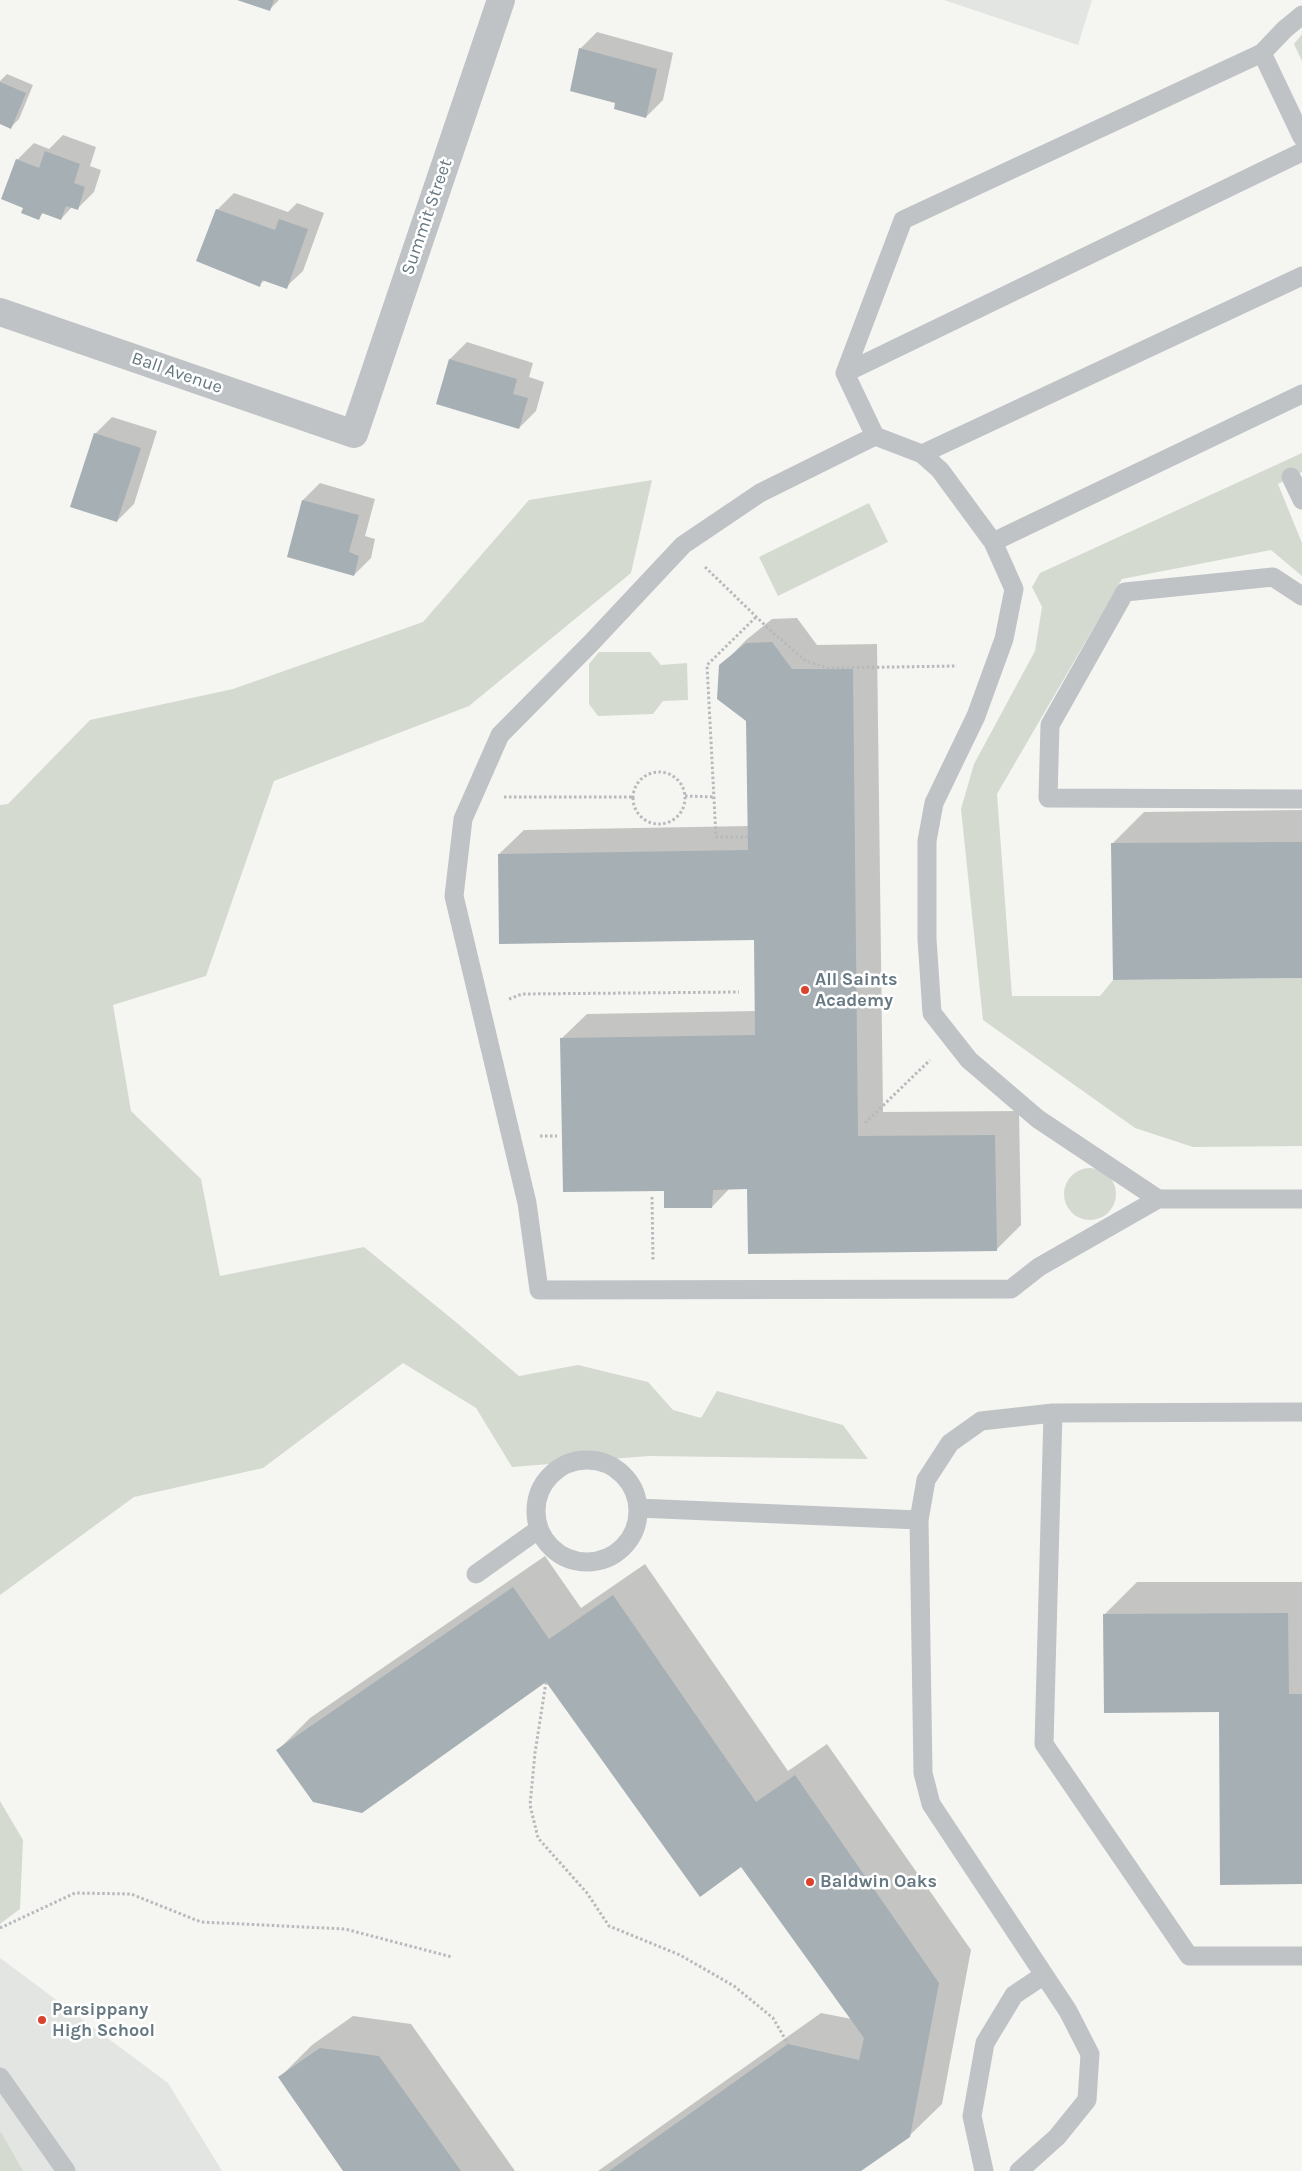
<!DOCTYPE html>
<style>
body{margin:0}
canvas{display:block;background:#f5f5f2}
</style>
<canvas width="1302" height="2171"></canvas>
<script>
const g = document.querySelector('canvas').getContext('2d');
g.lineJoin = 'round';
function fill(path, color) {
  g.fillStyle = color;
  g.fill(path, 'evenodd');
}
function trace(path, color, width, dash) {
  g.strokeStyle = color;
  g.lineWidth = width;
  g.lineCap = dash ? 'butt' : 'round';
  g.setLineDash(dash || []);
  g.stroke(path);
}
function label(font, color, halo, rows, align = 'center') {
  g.font = font + ' Karla,sans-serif';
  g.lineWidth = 5;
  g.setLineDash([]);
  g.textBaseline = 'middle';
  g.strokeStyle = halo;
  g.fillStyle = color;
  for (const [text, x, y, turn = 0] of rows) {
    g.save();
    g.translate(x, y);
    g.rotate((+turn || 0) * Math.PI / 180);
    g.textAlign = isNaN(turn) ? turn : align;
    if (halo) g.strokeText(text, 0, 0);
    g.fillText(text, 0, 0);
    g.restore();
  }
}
fill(new Path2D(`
 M 944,0 L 1092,0 L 1078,45 Z
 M 0,1958 L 168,2083 L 222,2171 L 0,2171 Z`), '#e3e5e3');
fill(new Path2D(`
 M 1302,34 L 1302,61 L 1294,44 Z
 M 1302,453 L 1302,472 L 1278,484 L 1302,543 L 1302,576 L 1271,550 L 1122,579 L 997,794 L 1012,996 L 1100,996 L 1113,980 L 1302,978 L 1302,1146 L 1193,1147 L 1135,1128 L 983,1020 L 961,809 L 974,764 L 1035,651 L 1042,607 L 1032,587 L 1040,573 Z
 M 652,480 L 631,573 L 469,706 L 274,781 L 206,976 L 113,1005 L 131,1111 L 201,1179 L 220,1276 L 364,1247 L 457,1323 L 519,1376 L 578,1365 L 648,1382 L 673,1410 L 701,1418 L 717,1391 L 843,1425 L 868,1459 L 649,1456 L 512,1467 L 476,1408 L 403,1363 L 263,1468 L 134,1497 L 0,1595 L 0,805 L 8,804 L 90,720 L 233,689 L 423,622 L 529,500 Z
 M 869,503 L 888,542 L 778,596 L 759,557 Z
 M 599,652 L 650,652 L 661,665 L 687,663 L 688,700 L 663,701 L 653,714 L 598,716 L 589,704 L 589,664 Z
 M1064 1194a26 26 0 1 1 52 0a26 26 0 1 1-52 0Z
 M 0,1801 L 23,1840 L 20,1909 L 0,1924 Z
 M 0,2132 L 1,2132 L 23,2171 L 0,2171 Z`), '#d5dad1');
fill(new Path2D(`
 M 240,0 L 279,0 L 269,10 Z
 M 597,32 L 673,53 L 663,100 L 646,117 L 617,102 L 580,49 Z
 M 7,74 L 33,85 L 19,119 L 11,127 L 0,123 L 0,81 Z
 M 63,135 L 96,147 L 90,166 L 101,170 L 94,192 L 77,209 L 72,207 L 61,219 L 44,212 L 38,218 L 24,207 L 17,160 L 34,143 L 49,149 Z
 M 234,193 L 288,212 L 297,203 L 324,213 L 303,271 L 286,287 L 265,280 L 259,285 L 217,210 Z
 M 467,342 L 533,363 L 529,377 L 544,382 L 536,411 L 519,428 L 438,403 L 450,359 Z
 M 112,417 L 157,431 L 134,504 L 117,521 L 95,434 Z
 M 320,483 L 375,499 L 365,536 L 375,539 L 371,558 L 354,575 L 288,556 L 303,500 Z
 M 797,618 L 817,645 L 877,644 L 883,1112 L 1019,1111 L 1021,1225 L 996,1250 L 748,1188 L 730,1188 L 712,1207 L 665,1189 L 562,1038 L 587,1014 L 756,1011 L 755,939 L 499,854 L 524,830 L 749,826 L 748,721 L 721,666 L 746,640 L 772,619 Z
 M 1302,810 L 1302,977 L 1112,844 L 1144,812 Z
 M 545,1556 L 581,1608 L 645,1564 L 788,1771 L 827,1744 L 971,1950 L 942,2104 L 909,2136 L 859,2171 L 598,2171 L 821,2013 L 852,2019 L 741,1866 L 547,1681 L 278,1750 L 310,1718 Z
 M 1137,1582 L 1302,1582 L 1302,1883 L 1220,1711 L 1105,1614 Z
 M 353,2016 L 411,2024 L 515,2171 L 345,2171 L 280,2077 L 312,2045 Z`), '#0003');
fill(new Path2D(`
 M 237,0 L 274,0 L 270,11 Z
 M 579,48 L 657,69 L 646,118 L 614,109 L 615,103 L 570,91 Z
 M 0,82 L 26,93 L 11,129 L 0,124 Z
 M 45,151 L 80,164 L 74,183 L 85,187 L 78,210 L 66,206 L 61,220 L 42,213 L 39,220 L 21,213 L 23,208 L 1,199 L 16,159 L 39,168 Z
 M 216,209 L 275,230 L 279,219 L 308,229 L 287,289 L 262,280 L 260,287 L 196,261 Z
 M 449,359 L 517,379 L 513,394 L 528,398 L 519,429 L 436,404 Z
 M 94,433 L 141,448 L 117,522 L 70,507 Z
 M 302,500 L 359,515 L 349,552 L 359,556 L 354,576 L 287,557 Z
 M 772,642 L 792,669 L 853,669 L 858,1136 L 995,1135 L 997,1251 L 748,1254 L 747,1189 L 713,1190 L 712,1208 L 664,1208 L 664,1191 L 563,1192 L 560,1038 L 755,1035 L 754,940 L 499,944 L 498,854 L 748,850 L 746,721 L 717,699 L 719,665 L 746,643 Z
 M 1302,842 L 1302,978 L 1113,980 L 1111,843 Z
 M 513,1587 L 549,1639 L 613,1595 L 756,1802 L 795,1775 L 939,1983 L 910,2137 L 861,2171 L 609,2171 L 788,2044 L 859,2060 L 864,2038 L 741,1867 L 700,1897 L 546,1682 L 362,1813 L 313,1802 L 276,1750 Z
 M 1288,1613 L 1289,1694 L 1302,1694 L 1302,1884 L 1220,1885 L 1219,1712 L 1104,1713 L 1103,1614 Z
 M 320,2048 L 379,2056 L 461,2171 L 343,2171 L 278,2077 Z`), '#a6afb3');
trace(new Path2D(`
 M 705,567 L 772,632 L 806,661 L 828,668 L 957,666
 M633 798a26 26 0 1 1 52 0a26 26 0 1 1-52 0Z
 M 685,796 L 714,797
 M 504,797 L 633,797
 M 748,837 L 716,837 L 707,665 L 756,617
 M 509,999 L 522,994 L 739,992
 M 865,1123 L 930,1060
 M 540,1136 L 557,1136
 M 652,1197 L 653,1260
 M 546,1682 L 535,1753 L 530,1805 L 538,1838 L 587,1893 L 609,1926 L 680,1955 L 734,1986 L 773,2018 L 788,2044
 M 0,1928 L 75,1893 L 131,1894 L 201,1922 L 345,1929 L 452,1957`), '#b7babc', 3, [2.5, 2.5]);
trace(new Path2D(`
 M 1262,53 L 1302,137
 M 845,373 L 1302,152
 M 875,436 L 760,493 L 683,545 L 592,642 L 500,735 L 463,819 L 454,896 L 527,1203 L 539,1290 L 1011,1289 L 1039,1267 L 1158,1199 L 1302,1199
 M 922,454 L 1302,276
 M 1291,477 L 1302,500
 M 993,542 L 1302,394
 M 1302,596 L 1273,577 L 1125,592 L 1050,725 L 1048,798 L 1302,799
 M 1158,1199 L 1038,1119 L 969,1060 L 932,1013 L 927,939 L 927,841 L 934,803 L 976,716 L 1004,639 L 1014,589 L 993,542 L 940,470 L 922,454 L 875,436 L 845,373 L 903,220 L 1262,53 L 1285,29 L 1302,15
 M 1053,1413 L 1044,1744 L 1189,1956 L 1302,1956
 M536 1511a51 51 0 1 1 102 0a51 51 0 1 1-102 0Z
 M 638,1508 L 919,1520
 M 476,1574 L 539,1529
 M 0,2077 L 66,2171
 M 984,2171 L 972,2116 L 985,2043 L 1014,1995 L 1044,1975
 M 1019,2171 L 1057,2137 L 1087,2100 L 1090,2054 L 1068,2011 L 931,1804 L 923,1773 L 919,1520 L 926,1480 L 950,1443 L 981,1421 L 1053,1413 L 1302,1412`), '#bfc3c6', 19);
trace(new Path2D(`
 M 0,312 L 354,434 L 501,0`), '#bfc3c6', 28);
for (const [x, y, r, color] of [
 [805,990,5,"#db422c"],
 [810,1882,5,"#db422c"],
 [42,2020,5,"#db422c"]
]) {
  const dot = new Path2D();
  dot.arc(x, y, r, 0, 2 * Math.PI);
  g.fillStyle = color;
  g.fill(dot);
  trace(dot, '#fff', 2);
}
label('18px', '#667882', '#fff', [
 ["Summit Street",427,217,-71],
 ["Ball Avenue",177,373,19]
]);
label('bold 18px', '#667882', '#fff', [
 ["All Saints",815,980],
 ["Academy",815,1001],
 ["Baldwin Oaks",820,1882],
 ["Parsippany",52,2010],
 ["High School",52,2031]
], 'left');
</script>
